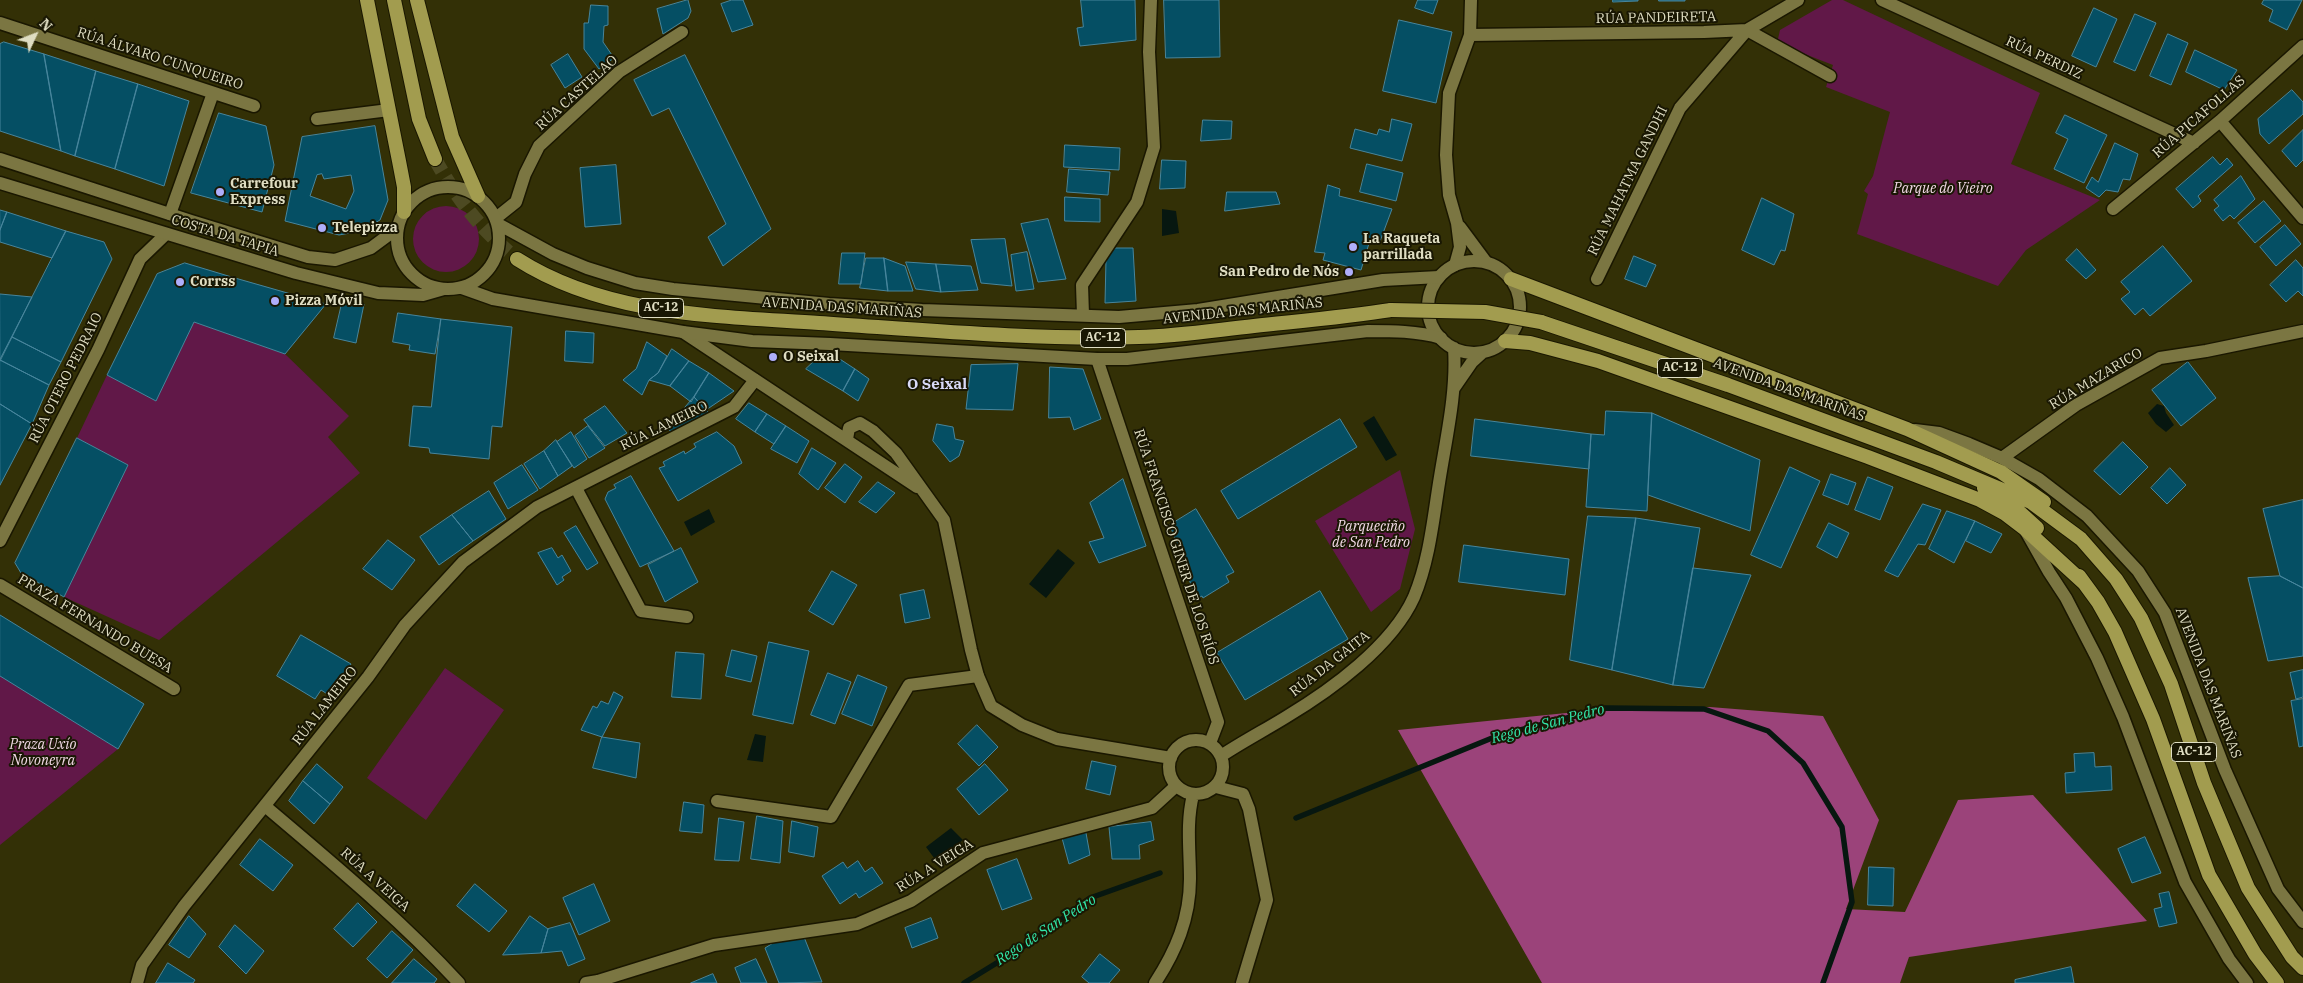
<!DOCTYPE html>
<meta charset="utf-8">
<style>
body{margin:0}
#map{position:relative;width:2303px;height:983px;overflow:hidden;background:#333006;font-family:"IBM Plex Serif",serif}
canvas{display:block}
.north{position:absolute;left:10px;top:10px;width:50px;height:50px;-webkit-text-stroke:4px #191703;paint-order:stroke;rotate:47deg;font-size:14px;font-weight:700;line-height:20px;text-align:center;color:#dfddc2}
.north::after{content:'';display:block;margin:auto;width:18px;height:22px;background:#dfddc2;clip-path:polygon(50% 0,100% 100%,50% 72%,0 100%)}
</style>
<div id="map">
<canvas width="2303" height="983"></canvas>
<div class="north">N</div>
</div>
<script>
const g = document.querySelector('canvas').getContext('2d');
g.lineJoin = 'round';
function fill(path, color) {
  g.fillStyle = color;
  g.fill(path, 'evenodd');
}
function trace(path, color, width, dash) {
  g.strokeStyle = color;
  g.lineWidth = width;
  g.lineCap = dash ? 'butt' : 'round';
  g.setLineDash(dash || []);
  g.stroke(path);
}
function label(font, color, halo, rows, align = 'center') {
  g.font = font + ' "IBM Plex Serif",serif';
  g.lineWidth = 4;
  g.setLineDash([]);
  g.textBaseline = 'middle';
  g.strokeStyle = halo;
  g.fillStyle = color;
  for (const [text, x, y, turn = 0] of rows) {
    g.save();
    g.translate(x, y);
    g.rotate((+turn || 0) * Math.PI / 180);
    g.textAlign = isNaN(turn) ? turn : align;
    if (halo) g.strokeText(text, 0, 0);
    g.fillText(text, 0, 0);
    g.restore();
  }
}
fill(new Path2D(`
 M 1832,0 L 1843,0 L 2040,93 L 2011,164 L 2100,200 L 2026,250 L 1998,286 L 1857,234 L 1868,194 L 1864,191 L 1873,176 L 1890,112 L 1826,87 L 1833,65 L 1784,46 L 1778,39 L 1780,30 Z
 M413 239a33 33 0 1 1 66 0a33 33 0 1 1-66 0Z
 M 194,322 L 285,354 L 349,416 L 328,437 L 360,473 L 159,640 L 64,597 L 128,465 L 77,438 L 107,375 L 156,400 Z
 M 1400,470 L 1415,529 L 1400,589 L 1371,612 L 1315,521 Z
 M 445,668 L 504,710 L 426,820 L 367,778 Z
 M 1,675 L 118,749 L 0,845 L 0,676 Z`), '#611848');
fill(new Path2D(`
 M 1710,707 L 1823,716 L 1879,820 L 1846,909 L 1905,912 L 1958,800 L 2033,795 L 2147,921 L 1909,957 L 1900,983 L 1542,983 L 1398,730 L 1586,711 Z`), '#9b437a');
fill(new Path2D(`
 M 1162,209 L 1176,211 L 1179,233 L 1162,236 Z
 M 2157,404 L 2164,406 L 2166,413 L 2174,425 L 2166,432 L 2156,424 L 2148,413 Z
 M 1374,416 L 1397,455 L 1386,461 L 1363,423 Z
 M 709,509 L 715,522 L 691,536 L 684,522 Z
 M 1058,549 L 1075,563 L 1046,598 L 1029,584 Z
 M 755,734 L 766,736 L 763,762 L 747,760 Z
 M 951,828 L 963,840 L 937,862 L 926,847 Z`), '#071710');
trace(new Path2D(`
 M 1296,818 L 1497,736 L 1606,708 L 1704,709 L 1768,731 L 1803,763 L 1842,827 L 1852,902 L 1823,983
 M 964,983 L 1034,940 L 1090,898 L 1160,873`), '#071710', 5.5);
const building = new Path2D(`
 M 688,0 L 691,11 L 688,18 L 663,34 L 657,9 Z
 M 732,0 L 743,0 L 753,25 L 732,32 L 721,4 Z
 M 1081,0 L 1135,0 L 1136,40 L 1080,46 L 1077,28 L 1083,27 Z
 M 1164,0 L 1219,0 L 1220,57 L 1166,58 Z
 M 1418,0 L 1438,0 L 1433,14 L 1415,8 Z
 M 1613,0 L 1638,0 L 1638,1 L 1613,2 Z
 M 1659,0 L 1685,0 L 1685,1 L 1659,1 Z
 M 2264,0 L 2302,0 L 2287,30 L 2269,21 L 2273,10 L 2262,4 Z
 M 591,5 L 608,6 L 608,25 L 604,26 L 603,42 L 614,58 L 599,69 L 584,49 L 584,23 L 588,23 Z
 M 2094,8 L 2117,19 L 2096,67 L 2072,56 Z
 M 2135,14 L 2156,23 L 2135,71 L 2114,62 Z
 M 1399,20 L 1452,32 L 1436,103 L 1383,91 Z
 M 2168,34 L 2188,43 L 2171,85 L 2150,76 Z
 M 4,42 L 44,54 L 61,151 L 0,131 L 0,44 Z
 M 2195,50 L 2237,70 L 2224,90 L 2186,72 Z
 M 44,54 L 96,71 L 75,156 L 61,151 Z
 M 568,54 L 582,77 L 565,88 L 551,65 Z
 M 685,55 L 771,229 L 723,266 L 708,237 L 726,224 L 669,108 L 652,116 L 634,80 Z
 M 96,71 L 138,84 L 115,169 L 75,156 Z
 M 138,84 L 189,101 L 164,186 L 115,169 Z
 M 2292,90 L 2303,102 L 2303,114 L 2269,144 L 2260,134 L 2258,119 Z
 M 219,113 L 266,126 L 274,165 L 262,212 L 191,193 Z
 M 2065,115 L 2107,135 L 2084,183 L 2054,169 L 2068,139 L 2056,133 Z
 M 1392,119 L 1412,124 L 1402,161 L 1350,148 L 1355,129 L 1377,135 L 1379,129 L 1389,132 Z
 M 1203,120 L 1232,121 L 1231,139 L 1201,141 Z
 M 375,126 L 388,200 L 380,220 L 361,231 L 339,235 L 285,221 L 302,137 ZM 322,174 L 324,179 L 351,175 L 354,191 L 346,209 L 310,196 L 317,175 Z
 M 2303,130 L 2303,160 L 2296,167 L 2282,151 Z
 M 2115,143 L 2138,154 L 2130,180 L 2123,179 L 2118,192 L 2106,190 L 2099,197 L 2086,188 L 2092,177 L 2098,182 Z
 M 1065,145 L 1120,148 L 1119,170 L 1064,167 Z
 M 2213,157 L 2220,165 L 2227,158 L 2233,165 L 2198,196 L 2201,201 L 2193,208 L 2176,189 Z
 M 1162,160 L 1186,161 L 1185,188 L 1160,189 Z
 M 1367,164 L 1403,173 L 1396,201 L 1360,192 Z
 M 616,165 L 621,224 L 585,227 L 580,168 Z
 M 1069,169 L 1110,172 L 1108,195 L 1067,192 Z
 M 2241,176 L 2255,199 L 2234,219 L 2230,215 L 2223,221 L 2214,210 L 2219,206 L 2214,200 Z
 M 1328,185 L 1340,189 L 1339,196 L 1392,209 L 1379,244 L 1370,240 L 1361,270 L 1323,260 L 1325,253 L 1315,252 Z
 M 1227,192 L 1276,192 L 1280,204 L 1225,211 Z
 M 1065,197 L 1100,199 L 1100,222 L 1065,221 Z
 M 1762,198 L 1794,214 L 1785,251 L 1781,250 L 1774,265 L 1742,250 Z
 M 2264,201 L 2281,221 L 2255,243 L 2238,223 Z
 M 0,210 L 7,212 L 0,230 Z
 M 7,212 L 66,231 L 52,258 L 0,242 L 0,230 Z
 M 1048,219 L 1066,279 L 1038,282 L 1021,224 Z
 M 2285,225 L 2301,244 L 2276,266 L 2260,247 Z
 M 66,231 L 104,242 L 112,259 L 61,362 L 12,337 Z
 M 1005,239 L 1012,286 L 981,283 L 971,240 Z
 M 2163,246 L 2192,281 L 2150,316 L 2143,308 L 2135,315 L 2121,299 L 2130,292 L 2121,282 Z
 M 1111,248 L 1133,248 L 1136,301 L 1105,303 L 1106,260 Z
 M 2077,249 L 2096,270 L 2086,279 L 2066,260 Z
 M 1027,252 L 1034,289 L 1016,291 L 1011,255 Z
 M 842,253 L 865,253 L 861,284 L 839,284 Z
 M 1634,256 L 1656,265 L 1646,287 L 1625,279 Z
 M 866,258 L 884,258 L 888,291 L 860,288 Z
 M 884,258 L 905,266 L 913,291 L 888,291 Z
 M 2296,260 L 2303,268 L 2303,296 L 2298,291 L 2286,302 L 2270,285 Z
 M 906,262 L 936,264 L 941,292 L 916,289 Z
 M 185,263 L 235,278 L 326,304 L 285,354 L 194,322 L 156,401 L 107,375 L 157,274 Z
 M 936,264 L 971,266 L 978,290 L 941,292 Z
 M 0,294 L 32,297 L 0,361 Z
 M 343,299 L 364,304 L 356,343 L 334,338 Z
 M 398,313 L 441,319 L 435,354 L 409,350 L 410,345 L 393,342 Z
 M 441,319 L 512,327 L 502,427 L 492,426 L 489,459 L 430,453 L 429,448 L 409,446 L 413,406 L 431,407 Z
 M 566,331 L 594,333 L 593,363 L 565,361 Z
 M 12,337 L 61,362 L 49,385 L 0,360 Z
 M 647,342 L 667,356 L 658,373 L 649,380 L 642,395 L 623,380 L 636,369 Z
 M 672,349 L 689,361 L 670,386 L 649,380 L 658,373 Z
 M 826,350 L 855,369 L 843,391 L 806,369 Z
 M 0,360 L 49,385 L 32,424 L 0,404 Z
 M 689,361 L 709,373 L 691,402 L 670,386 Z
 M 2188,362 L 2216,398 L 2181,426 L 2152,390 Z
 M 1018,364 L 1013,410 L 966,409 L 971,365 Z
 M 1050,367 L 1083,369 L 1101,419 L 1074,430 L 1070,417 L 1049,418 Z
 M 855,369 L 869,379 L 858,401 L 843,391 Z
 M 709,373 L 734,391 L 706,410 L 694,397 Z
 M 694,397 L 709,413 L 673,435 L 668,428 Z
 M 749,403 L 767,414 L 755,432 L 736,419 Z
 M 0,404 L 32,424 L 0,485 Z
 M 605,406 L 627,433 L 605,446 L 584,420 Z
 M 1606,411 L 1652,413 L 1647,511 L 1586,507 L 1591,434 L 1604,435 Z
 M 1652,413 L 1760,460 L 1750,531 L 1648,495 Z
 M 767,414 L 786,426 L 774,444 L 755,432 Z
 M 1340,419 L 1357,447 L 1238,519 L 1221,491 Z
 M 1475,419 L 1591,434 L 1589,469 L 1471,456 Z
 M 937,424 L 953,427 L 955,439 L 964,441 L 959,456 L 950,462 L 933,441 Z
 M 588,426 L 605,448 L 589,458 L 575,436 Z
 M 786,426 L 809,441 L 797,463 L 771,449 Z
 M 571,432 L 587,459 L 574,468 L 557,442 Z
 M 717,432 L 734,446 L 742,463 L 678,501 L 659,468 L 665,466 L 663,462 L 684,451 L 685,454 L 696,447 L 694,444 Z
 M 77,438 L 128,465 L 64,597 L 21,573 L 15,563 Z
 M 556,440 L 572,466 L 558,476 L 544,451 Z
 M 2123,442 L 2148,467 L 2120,495 L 2094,471 Z
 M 812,448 L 836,463 L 818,490 L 799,474 Z
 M 544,451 L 558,476 L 540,489 L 524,464 Z
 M 845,464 L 862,477 L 845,503 L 825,488 Z
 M 522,465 L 538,490 L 508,509 L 494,483 Z
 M 1790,467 L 1820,481 L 1781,568 L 1751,555 Z
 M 2170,468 L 2186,485 L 2167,504 L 2151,488 Z
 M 1831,474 L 1856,483 L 1848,505 L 1823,495 Z
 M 631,476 L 674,551 L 640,567 L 605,499 L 608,492 L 616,488 L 614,485 Z
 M 1868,477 L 1893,487 L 1880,520 L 1855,510 Z
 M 1123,479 L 1146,546 L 1099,563 L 1089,542 L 1104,538 L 1090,503 Z
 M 878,482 L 895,493 L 876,513 L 859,502 Z
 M 489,491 L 506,519 L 473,541 L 452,515 Z
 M 2303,500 L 2303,588 L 2280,576 L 2263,509 Z
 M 1923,504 L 1941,510 L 1925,545 L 1918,544 L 1898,577 L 1885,571 Z
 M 1196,509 L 1234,572 L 1226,576 L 1229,582 L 1203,598 L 1202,596 L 1196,599 L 1170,525 Z
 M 1947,511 L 1975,521 L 1954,563 L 1929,549 Z
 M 452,515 L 473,541 L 439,565 L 420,537 Z
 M 1588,516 L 1636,518 L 1612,670 L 1570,660 Z
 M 1636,518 L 1700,528 L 1673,685 L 1612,670 Z
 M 1975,521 L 2002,534 L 1991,553 L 1966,541 Z
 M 1829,523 L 1849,533 L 1837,558 L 1817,547 Z
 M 576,526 L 598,563 L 587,570 L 564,533 Z
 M 388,540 L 415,560 L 392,590 L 363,569 Z
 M 1464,545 L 1569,559 L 1565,595 L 1459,582 Z
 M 552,548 L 558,558 L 562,555 L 571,571 L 562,577 L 564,580 L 557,585 L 538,553 Z
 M 681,548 L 698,582 L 665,602 L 648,565 Z
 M 1693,568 L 1751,575 L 1704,688 L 1673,685 Z
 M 832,571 L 857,585 L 833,625 L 809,611 Z
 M 2280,576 L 2303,588 L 2303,656 L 2268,661 L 2248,578 Z
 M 924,590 L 930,618 L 905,623 L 900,595 Z
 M 1320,591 L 1348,639 L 1245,700 L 1217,653 Z
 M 0,615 L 144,704 L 118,749 L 0,676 Z
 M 301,635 L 351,664 L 332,697 L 321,690 L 315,699 L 277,676 Z
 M 769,642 L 809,651 L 793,724 L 753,715 Z
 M 732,650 L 757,656 L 751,682 L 726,676 Z
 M 676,652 L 704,654 L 701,699 L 672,697 Z
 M 2303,670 L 2303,697 L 2296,699 L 2290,673 Z
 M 828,673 L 851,682 L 835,724 L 811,715 Z
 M 858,675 L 887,687 L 872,726 L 842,714 Z
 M 614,692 L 623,697 L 602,737 L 581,730 L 593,706 L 597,708 L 601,701 L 608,704 Z
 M 2303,699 L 2303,746 L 2299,747 L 2291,701 Z
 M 977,725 L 998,747 L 979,766 L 958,744 Z
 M 602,737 L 640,743 L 636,778 L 593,768 Z
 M 2094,753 L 2095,767 L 2111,766 L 2112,790 L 2066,793 L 2065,773 L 2075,772 L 2074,754 Z
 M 1092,761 L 1116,766 L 1110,795 L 1086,789 Z
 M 317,764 L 343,787 L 330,804 L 303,781 Z
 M 985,764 L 1008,790 L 979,815 L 957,789 Z
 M 303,781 L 330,804 L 314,824 L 289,801 Z
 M 684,802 L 704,805 L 702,833 L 680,831 Z
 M 757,816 L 783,821 L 780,863 L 751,859 Z
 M 719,818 L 744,822 L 739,861 L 715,860 Z
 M 792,821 L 818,827 L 814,857 L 789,852 Z
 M 1151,822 L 1154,840 L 1139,845 L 1140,859 L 1112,859 L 1109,827 Z
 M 1086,833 L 1090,855 L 1069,864 L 1062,838 Z
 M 2145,837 L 2161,873 L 2132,883 L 2118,849 Z
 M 260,839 L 293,865 L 273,891 L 240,865 Z
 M 1017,859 L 1032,899 L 1002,910 L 987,870 Z
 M 858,861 L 865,872 L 872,867 L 883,883 L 859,898 L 856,893 L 840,904 L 822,876 L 843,862 L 847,868 Z
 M 1869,867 L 1894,868 L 1893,906 L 1868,905 Z
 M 475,884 L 507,911 L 489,932 L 457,906 Z
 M 594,884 L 610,921 L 579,935 L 563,898 Z
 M 2169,892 L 2177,923 L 2159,927 L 2154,909 L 2162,907 L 2159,894 Z
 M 358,903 L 377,922 L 353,947 L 334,929 Z
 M 189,916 L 206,934 L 189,958 L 169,945 Z
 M 530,916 L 548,929 L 541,953 L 503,955 Z
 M 931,918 L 938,938 L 912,948 L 905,928 Z
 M 570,923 L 585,959 L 568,966 L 562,951 L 541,953 L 548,929 Z
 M 235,925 L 264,951 L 246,974 L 219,947 Z
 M 392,931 L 413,950 L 387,978 L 367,959 Z
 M 804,937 L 822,982 L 779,983 L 765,948 L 778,940 Z
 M 1100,954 L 1120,970 L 1109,983 L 1089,983 L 1082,977 Z
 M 414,959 L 437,979 L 434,983 L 392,983 Z
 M 756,959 L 767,983 L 741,983 L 735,968 Z
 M 168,963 L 195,980 L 193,983 L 156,983 Z
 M 2071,967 L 2074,983 L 2015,983 L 2015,980 Z
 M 713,974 L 717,983 L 691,983 Z`);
fill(building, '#054f64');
trace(building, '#47859c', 1);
trace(new Path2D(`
 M 435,159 C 456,198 482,231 517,259`), '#4d4a22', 14, [14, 7]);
const minor = new Path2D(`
 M 1882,0 L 2194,143
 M 0,23 L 254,106
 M 1470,35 L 1704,32 L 1747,30 L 1830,76
 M 317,119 L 389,110
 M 2220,121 L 2303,218
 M 2113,209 L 2220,121 L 2303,46
 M 170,214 L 213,93
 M 496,218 L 516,202 L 525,174 L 539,146 L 619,72 L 682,32
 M 1460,227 L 1486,262
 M 1455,265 L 1460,247 L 1457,223 L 1449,195 L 1446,155 L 1449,93 L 1470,35 L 1471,0
 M 1597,279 L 1680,108 L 1747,30 L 1798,0
 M 1083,315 L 1082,285 L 1137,202 L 1154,147 L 1149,52 L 1151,0
 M 1097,359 L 1218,722 L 1210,743
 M 1915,430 L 1939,433 L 1969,444 L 2002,458 L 2039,479 L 2087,516 L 2138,571 L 2165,613 L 2225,770 L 2278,889 L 2303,922
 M 2002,458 L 2076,405 L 2160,358 L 2206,351 L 2303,331
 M 576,488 L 641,611 L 687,617
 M 2027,533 L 2049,572 L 2066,598 L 2097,658 L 2123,717 L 2185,882 L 2229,959 L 2247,983
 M 0,541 L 98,350 L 140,259 L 166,234
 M 0,585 L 174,689
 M 1216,787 L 1243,794 L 1249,809 L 1267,900 L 1242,983
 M 717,801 L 831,817 L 909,685 L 978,676
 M 265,806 C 332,863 399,918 459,983
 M 137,983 L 142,965 L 184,906 L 368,677 L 405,625 L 463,562 L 537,507 L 734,407 L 755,380
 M 586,983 L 598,981 L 714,945 L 857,924 L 911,901 L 983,853 L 1152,808 L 1176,786`);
const tertiary = new Path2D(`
 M1428 307a46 46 0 1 1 92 0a46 46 0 1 1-92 0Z
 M 683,332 L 917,487
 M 1454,388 L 1472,362 L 1483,352
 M 847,439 L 849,428 L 860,423 L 873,431 L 896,453 L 944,520 L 971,650 L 978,676 L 991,706 L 1022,725 L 1057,739 L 1171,758
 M1169 767a27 27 0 1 1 54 0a27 27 0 1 1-54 0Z
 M 1221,756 C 1242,742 1265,730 1286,717 C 1331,690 1392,646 1414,597 C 1429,561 1433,521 1439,483 C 1446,438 1457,393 1454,348
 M 1155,983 C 1176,951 1190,918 1190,879 C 1190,850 1186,823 1193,795`);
const secondary = new Path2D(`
 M 0,159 L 191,221 L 308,257 L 335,260 L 371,248 L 398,228
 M 0,183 L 296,273 L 378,293 L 423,295 L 444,289
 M397 238a51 51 0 1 1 102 0a51 51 0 1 1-102 0Z
 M 498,224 L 553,254 L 587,268 L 635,283 L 673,289 L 829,304 L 922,310 L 1119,317 L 1198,310 L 1383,280 L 1439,277
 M 462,288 L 493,299 L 683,332 L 752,341 L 830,344 L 1097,359 L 1127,359 L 1368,331 C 1392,331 1417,331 1441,338`);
const trunk = new Path2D(`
 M 367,0 L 399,161 L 404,187 L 404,212
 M 394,0 L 419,119 L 435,159
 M 417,0 L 452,137 L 478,196
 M 517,259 C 606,316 717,316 819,323 C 925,330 1032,340 1139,337 C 1178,336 1216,330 1254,326 C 1300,321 1346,317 1391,310
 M 1511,279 L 1907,429 L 2001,472 L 2044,502
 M 1541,322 L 1728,385 L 1936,462 L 2031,502 L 2081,539 L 2116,579 L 2141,618 L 2171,684 L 2204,783 L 2248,888 L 2292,957 L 2303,968
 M 1505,341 L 1530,343 L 1598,361 L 1868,457 L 1980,500 L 2004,513 L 2025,529 L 2084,583
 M 1984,488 L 2016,509 L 2037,528
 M 2079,576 L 2098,602 L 2115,632 L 2153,719 L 2209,875 L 2255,954 L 2277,983`);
trace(minor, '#1a1700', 15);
trace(tertiary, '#1a1700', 15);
trace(secondary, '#1a1700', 15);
trace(trunk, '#1a1700', 16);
trace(minor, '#7b7642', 12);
trace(tertiary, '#7b7642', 12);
trace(secondary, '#7b7642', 12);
trace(trunk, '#a29c4f', 14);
const trunkBridge = new Path2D(`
 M 1391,310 L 1485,312 L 1541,322`);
trace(trunkBridge, '#1a1700', 16, []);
trace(trunkBridge, '#a29c4f', 14);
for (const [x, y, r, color] of [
 [220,192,5,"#afaefa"],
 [322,228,5,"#afaefa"],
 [1353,247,5,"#afaefa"],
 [1349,272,5,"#afaefa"],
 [180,282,5,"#afaefa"],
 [275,301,5,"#afaefa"],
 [773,357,5,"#afaefa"]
]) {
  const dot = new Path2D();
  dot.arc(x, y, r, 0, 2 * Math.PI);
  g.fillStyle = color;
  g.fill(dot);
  trace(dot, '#191703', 2);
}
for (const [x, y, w] of [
 [661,308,45],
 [1103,338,45],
 [1680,368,45],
 [2194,752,45]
]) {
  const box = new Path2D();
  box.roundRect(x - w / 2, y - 9.5, w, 19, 4);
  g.fillStyle = '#191703';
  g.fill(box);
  trace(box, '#dfddc2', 1);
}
label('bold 12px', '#dfddc2', null, [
 ["AC-12",661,308],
 ["AC-12",1103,338],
 ["AC-12",1680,368],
 ["AC-12",2194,752]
]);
label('14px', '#dfddc2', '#191703', [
 ["RÚA PANDEIRETA",1656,18,-1],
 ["RÚA PERDIZ",2044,58,25],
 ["RÚA ÁLVARO CUNQUEIRO",160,59,18],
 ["RÚA CASTELAO",577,93,-42],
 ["RÚA PICAFOLLAS",2199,117,-41],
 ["RÚA MAHATMA GANDHI",1628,181,-64],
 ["COSTA DA TAPIA",225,236,17],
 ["AVENIDA DAS MARIÑAS",842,308,4],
 ["AVENIDA DAS MARIÑAS",1243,311,-6],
 ["RÚA OTERO PEDRAIO",66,378,-63],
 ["RÚA MAZARICO",2096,379,-31],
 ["AVENIDA DAS MARIÑAS",1789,390,20],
 ["RÚA LAMEIRO",664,426,-26],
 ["RÚA FRANCISCO GINER DE LOS RÍOS",1176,547,72],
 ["PRAZA FERNANDO BUESA",95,624,31],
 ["RÚA DA GAITA",1330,664,-38],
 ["AVENIDA DAS MARIÑAS",2208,683,69],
 ["RÚA LAMEIRO",325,706,-52],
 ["RÚA A VEIGA",935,866,-32],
 ["RÚA A VEIGA",375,880,42]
]);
label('bold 14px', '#dfddc2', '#191703', [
 ["Carrefour",230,184],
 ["Express",230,200],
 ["Telepizza",332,228],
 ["La Raqueta",1363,239],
 ["parrillada",1363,255],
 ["San Pedro de Nós",1339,272,"right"],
 ["Corrss",190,282],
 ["Pizza Móvil",285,301],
 ["O Seixal",783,357]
], 'left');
label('italic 14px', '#f2d9e6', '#191703', [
 ["Parque do Vieiro",1943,189],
 ["Parqueciño",1371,527],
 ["de San Pedro",1371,543],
 ["Praza Uxío",43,745],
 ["Novoneyra",43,761]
]);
label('bold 15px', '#d9daf7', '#191703', [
 ["O Seixal",937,385]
]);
label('italic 15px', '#32e7aa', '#191703', [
 ["Rego de San Pedro",1548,724,-15],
 ["Rego de San Pedro",1046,930,-33]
]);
</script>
